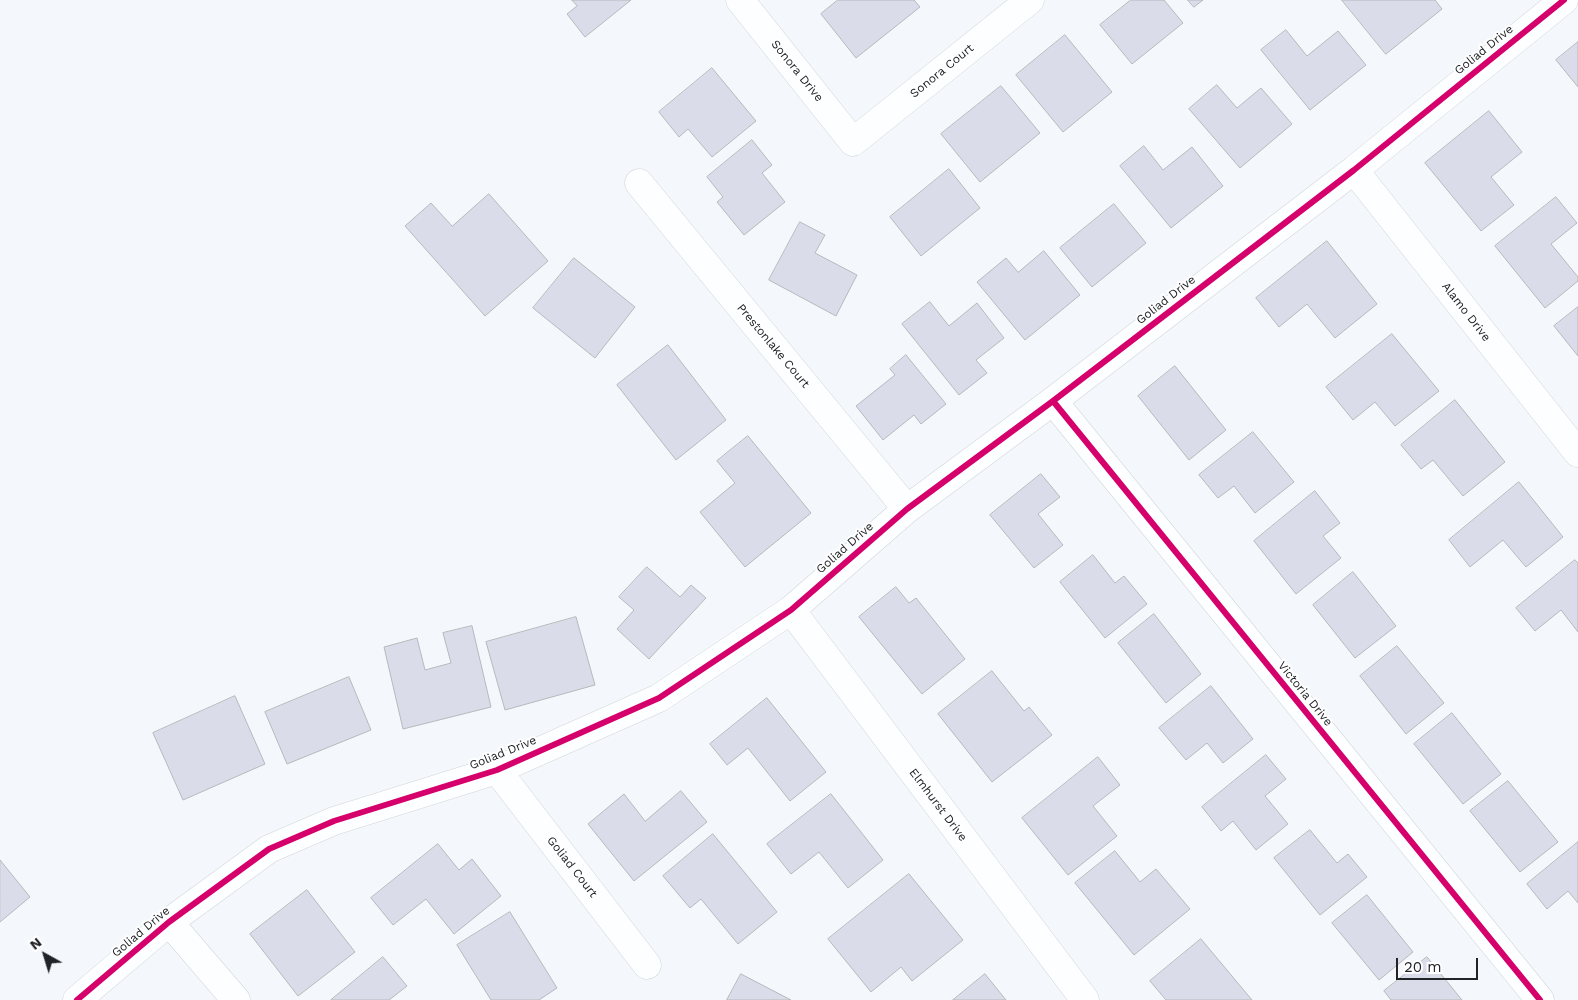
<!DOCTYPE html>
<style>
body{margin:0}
#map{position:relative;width:1578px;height:1000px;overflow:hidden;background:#f4f8fc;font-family:"Work Sans",sans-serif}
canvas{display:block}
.north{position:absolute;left:20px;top:930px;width:50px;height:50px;-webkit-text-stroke:4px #fff;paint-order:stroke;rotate:321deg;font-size:14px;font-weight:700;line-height:20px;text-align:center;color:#212326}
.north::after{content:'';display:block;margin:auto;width:18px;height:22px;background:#212326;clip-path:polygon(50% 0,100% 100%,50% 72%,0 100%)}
.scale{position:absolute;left:1396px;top:958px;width:82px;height:22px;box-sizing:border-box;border:2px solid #212326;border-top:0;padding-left:6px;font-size:15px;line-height:18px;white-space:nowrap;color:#212326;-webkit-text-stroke:4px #fff;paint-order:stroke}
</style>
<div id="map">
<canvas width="1578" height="1000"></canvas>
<div class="north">N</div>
<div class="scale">20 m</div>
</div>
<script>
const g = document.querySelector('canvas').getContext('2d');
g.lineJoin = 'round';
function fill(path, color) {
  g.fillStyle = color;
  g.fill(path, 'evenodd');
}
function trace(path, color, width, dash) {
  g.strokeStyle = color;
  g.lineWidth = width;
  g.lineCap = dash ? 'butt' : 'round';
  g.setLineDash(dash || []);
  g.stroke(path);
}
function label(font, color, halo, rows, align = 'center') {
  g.font = font + ' "Work Sans",sans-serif';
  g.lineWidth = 4;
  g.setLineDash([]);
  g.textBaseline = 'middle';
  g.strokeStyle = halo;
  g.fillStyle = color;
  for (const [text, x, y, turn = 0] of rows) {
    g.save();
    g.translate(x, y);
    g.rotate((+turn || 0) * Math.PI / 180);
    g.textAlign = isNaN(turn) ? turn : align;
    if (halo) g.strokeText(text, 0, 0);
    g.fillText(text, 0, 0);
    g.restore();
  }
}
const building = new Path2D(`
 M 572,0 L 631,0 L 585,37 L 567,14 L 577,6 Z
 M 838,0 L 914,0 L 920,7 L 856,58 L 821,14 Z
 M 1131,0 L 1164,0 L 1183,23 L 1132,64 L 1100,25 Z
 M 1188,0 L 1203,0 L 1194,7 Z
 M 1342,0 L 1435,0 L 1442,9 L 1386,54 Z
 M 1286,30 L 1307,56 L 1338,31 L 1366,65 L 1310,110 L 1261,50 Z
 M 1065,35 L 1112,92 L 1063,132 L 1016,75 Z
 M 1578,42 L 1578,87 L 1556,60 Z
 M 712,68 L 756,121 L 712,157 L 688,129 L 679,137 L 659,112 Z
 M 1217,85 L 1237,108 L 1261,88 L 1292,124 L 1240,168 L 1189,109 Z
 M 1001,86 L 1040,133 L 980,182 L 941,134 Z
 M 1489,111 L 1522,152 L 1491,177 L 1514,205 L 1481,231 L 1425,163 Z
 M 752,140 L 772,165 L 762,173 L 785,202 L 744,235 L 717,202 L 723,197 L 707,177 Z
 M 1144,146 L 1163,170 L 1192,147 L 1223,186 L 1171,228 L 1120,166 Z
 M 949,169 L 980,208 L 921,256 L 890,217 Z
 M 489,194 L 548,261 L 485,316 L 405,226 L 431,203 L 452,226 Z
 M 1556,197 L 1577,223 L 1551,244 L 1578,277 L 1578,281 L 1545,308 L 1495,246 Z
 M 1114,204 L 1146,243 L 1092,287 L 1060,248 Z
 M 800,222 L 825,235 L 815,253 L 857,275 L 836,316 L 769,280 Z
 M 1327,241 L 1377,304 L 1335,338 L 1307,304 L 1279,327 L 1256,298 Z
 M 1044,251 L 1080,295 L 1025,340 L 977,282 L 1006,258 L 1018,272 Z
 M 574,258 L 635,307 L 595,358 L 533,308 Z
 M 930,302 L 949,326 L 977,303 L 1004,338 L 976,360 L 987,373 L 959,395 L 902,324 Z
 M 1578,307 L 1578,356 L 1554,326 Z
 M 1392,334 L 1439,391 L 1395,426 L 1375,402 L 1353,420 L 1326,387 Z
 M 668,345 L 726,420 L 676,460 L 617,385 Z
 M 906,355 L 946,404 L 921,424 L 914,415 L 883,440 L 856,406 L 895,375 L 890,369 Z
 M 1175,366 L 1226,430 L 1189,460 L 1138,396 Z
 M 1455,400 L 1505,462 L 1463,496 L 1433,460 L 1421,469 L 1401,445 Z
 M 1253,432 L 1294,482 L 1255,513 L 1234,486 L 1218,498 L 1199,475 Z
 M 748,436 L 811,513 L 745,567 L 700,512 L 735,483 L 717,461 Z
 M 1041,474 L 1060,497 L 1038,514 L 1063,545 L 1034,568 L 990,515 Z
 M 1519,482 L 1563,537 L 1526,567 L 1503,540 L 1470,567 L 1449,540 Z
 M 1315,491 L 1340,523 L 1323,536 L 1341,558 L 1296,594 L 1254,541 Z
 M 1093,555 L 1115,583 L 1124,576 L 1147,604 L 1105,638 L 1060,582 Z
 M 1575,560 L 1578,563 L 1578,632 L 1561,610 L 1535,631 L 1516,608 Z
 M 647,567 L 680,597 L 691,585 L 706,598 L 649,659 L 617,629 L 634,610 L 619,597 Z
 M 1353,572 L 1396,626 L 1355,658 L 1313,605 Z
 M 896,587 L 909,603 L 916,598 L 965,659 L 922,694 L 859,617 Z
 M 1154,614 L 1201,674 L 1166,703 L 1118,643 Z
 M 576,617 L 595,685 L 505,710 L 486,642 Z
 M 472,626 L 491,707 L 403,729 L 384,647 L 417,638 L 425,670 L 451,663 L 443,633 Z
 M 1397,646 L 1444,703 L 1406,734 L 1360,676 Z
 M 992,671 L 1024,711 L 1029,707 L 1052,735 L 992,782 L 938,714 Z
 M 349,677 L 371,730 L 287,764 L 265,712 Z
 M 1211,686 L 1253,739 L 1223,763 L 1207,743 L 1186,760 L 1159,728 Z
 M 235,696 L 265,764 L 183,800 L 153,733 Z
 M 767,698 L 826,772 L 790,801 L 748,748 L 727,765 L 710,744 Z
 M 1452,713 L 1501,774 L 1463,804 L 1414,744 Z
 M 1266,755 L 1286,779 L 1265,796 L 1288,824 L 1256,850 L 1233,821 L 1221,831 L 1202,807 Z
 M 1098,757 L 1120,785 L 1093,806 L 1117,836 L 1068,875 L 1022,818 Z
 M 1508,781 L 1558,842 L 1520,872 L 1470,811 Z
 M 681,791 L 707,822 L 634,881 L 588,824 L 624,794 L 645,821 Z
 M 831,794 L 883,860 L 848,888 L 819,852 L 791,874 L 767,844 Z
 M 1310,830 L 1337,863 L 1348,854 L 1367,877 L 1320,915 L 1274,858 Z
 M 713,834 L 777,912 L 738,944 L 701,899 L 690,908 L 663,876 Z
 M 1578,842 L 1578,903 L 1568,891 L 1547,909 L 1527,884 Z
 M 438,844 L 459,870 L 472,859 L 501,896 L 454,934 L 426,899 L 393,925 L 371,898 Z
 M 1115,851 L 1140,882 L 1156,869 L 1190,909 L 1134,955 L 1075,883 Z
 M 0,860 L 30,897 L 0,922 Z
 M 909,874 L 963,940 L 912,981 L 901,967 L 871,992 L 828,939 Z
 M 307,890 L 355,952 L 298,996 L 250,934 Z
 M 1367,895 L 1413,952 L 1379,980 L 1332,923 Z
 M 510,912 L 557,988 L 539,1000 L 491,1000 L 457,945 Z
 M 1201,939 L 1252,1000 L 1166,1000 L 1150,981 Z
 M 383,957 L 407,986 L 389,1000 L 331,1000 Z
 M 1427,957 L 1462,1000 L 1391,1000 L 1384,991 Z
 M 741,974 L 791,1000 L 727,1000 Z
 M 985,974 L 1006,1000 L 953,1000 Z`);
fill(building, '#dbdcea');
trace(building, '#b6b8bb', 1);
const minor = new Path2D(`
 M 740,0 L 853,142 L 1030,0
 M 1354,170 L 1578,453
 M 639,183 L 907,509
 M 1053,401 L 1540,1000
 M 791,610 L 1085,1000
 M 497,770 L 647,965
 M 169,922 L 236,1000
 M 77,1000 L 169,922 L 269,849 L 334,821 L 497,770 L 659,698 L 791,610 L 907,509 L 1053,401 L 1354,170 L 1564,0`);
trace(minor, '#d2d5d8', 29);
trace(minor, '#fdfeff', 28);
trace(new Path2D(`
 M 1053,401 L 1540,1000
 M 77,1000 L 169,922 L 269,849 L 334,821 L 497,770 L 659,698 L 791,610 L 907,509 L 1053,401 L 1354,170 L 1564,0`), '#d6006c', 6);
label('12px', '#212326', '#fff', [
 ["Goliad Drive",1484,50,-39],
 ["Sonora Drive",797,71,51],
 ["Sonora Court",942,71,-39],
 ["Goliad Drive",1166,300,-38],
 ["Alamo Drive",1466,312,52],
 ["Prestonlake Court",773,346,50],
 ["Goliad Drive",845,548,-41],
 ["Victoria Drive",1305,694,51],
 ["Goliad Drive",503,753,-22],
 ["Elmhurst Drive",938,805,53],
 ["Goliad Court",572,867,52],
 ["Goliad Drive",141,932,-40]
]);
</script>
